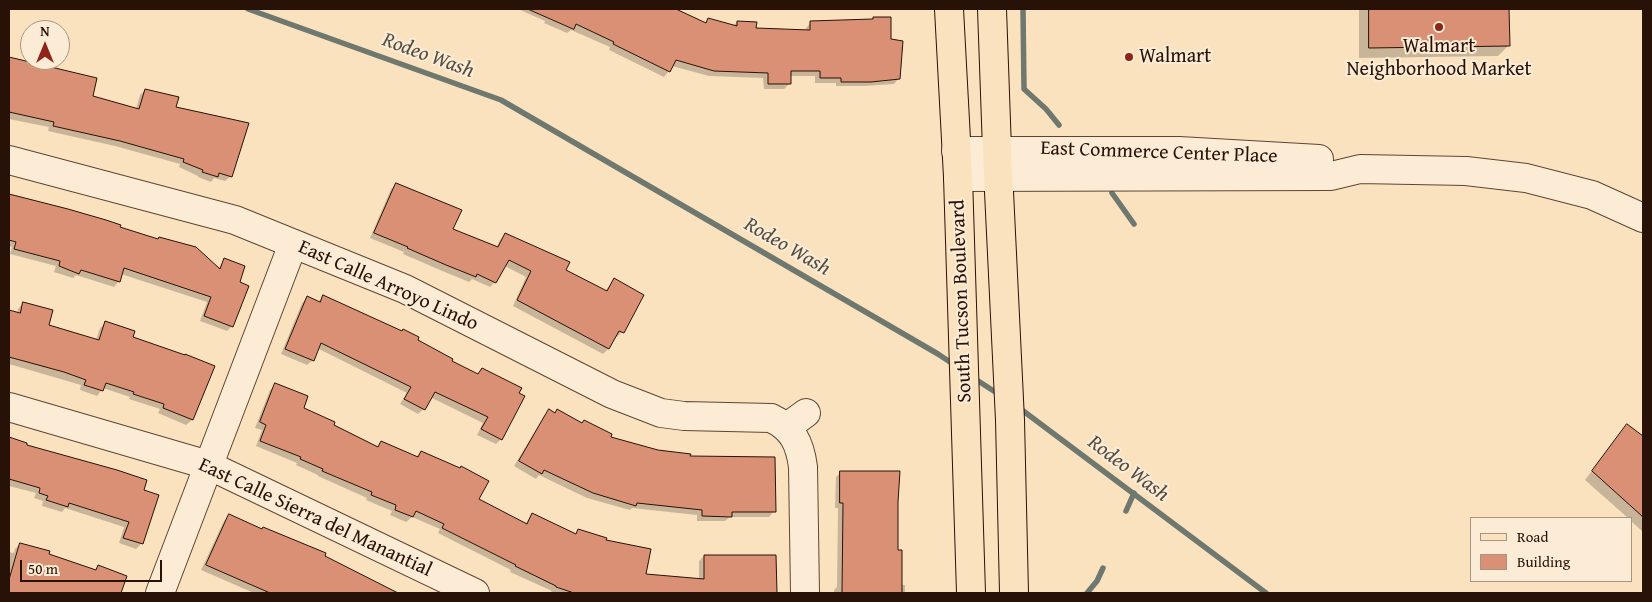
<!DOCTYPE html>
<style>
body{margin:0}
#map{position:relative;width:1652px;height:602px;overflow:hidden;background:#fbe2bf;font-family:"Gentium Book Plus",serif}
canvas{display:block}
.frame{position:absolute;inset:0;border:10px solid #281106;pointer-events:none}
.legend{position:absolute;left:1470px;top:517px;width:162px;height:65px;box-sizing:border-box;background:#fcecd5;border:1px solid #a79482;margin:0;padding:6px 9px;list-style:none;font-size:15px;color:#281106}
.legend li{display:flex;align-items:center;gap:10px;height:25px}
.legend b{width:25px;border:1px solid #a79482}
.north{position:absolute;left:20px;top:20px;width:50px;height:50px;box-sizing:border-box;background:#fcecd5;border:1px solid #a79482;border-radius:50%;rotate:0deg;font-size:14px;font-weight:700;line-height:20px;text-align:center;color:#281106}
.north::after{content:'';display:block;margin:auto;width:18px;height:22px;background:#8f2418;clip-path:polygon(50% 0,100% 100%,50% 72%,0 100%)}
.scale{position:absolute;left:20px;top:560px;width:142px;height:22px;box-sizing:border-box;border:2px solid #281106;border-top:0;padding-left:6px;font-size:15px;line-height:18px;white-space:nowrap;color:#281106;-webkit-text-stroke:4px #fcecd5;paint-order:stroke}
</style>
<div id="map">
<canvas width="1652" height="602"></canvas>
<div class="frame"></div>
<ul class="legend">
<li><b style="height:6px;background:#fbe2bf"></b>Road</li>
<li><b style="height:14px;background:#d99074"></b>Building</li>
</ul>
<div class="north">N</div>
<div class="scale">50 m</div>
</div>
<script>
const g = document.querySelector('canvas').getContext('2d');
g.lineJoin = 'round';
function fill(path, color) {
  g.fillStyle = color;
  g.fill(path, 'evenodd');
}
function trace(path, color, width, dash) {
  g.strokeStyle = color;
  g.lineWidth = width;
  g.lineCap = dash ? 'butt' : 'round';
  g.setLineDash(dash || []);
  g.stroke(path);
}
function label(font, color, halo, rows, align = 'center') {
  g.font = font + ' "Gentium Book Plus",serif';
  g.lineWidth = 4;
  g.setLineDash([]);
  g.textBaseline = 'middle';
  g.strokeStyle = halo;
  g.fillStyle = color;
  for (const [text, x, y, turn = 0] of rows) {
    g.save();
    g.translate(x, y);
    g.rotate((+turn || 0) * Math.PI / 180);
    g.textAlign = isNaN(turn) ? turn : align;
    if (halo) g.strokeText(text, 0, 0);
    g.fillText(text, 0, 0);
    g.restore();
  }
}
fill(new Path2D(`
 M 518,9 L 673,9 L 705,23 L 708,20 L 733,26 L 737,22 L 755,30 L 806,31 L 806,28 L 811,22 L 871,20 L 873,18 L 890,41 L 899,78 L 894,84 L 864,86 L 836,86 L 836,83 L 815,83 L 815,76 L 789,76 L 789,84 L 784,89 L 764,89 L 763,78 L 709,76 L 672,66 L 669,71 L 664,77 L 609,50 L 610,47 L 571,30 L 567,33 L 544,23 L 545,21 Z
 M 1359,9 L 1508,9 L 1509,45 L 1498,56 L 1359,58 Z
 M 9,58 L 29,62 L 91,96 L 136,109 L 140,95 L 145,90 L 175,108 L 231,176 L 225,181 L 214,178 L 211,182 L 198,177 L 198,176 L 179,167 L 180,164 L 115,146 L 48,131 L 49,127 L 9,119 Z
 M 396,184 L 452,230 L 496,248 L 500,240 L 505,234 L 565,270 L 605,291 L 614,280 L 622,332 L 617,337 L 615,336 L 608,349 L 603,354 L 513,306 L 526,277 L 505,266 L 495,282 L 490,287 L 472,279 L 469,282 L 440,270 L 403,254 L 404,252 L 370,238 L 391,189 Z
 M 9,194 L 118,228 L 218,269 L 225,260 L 238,282 L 232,326 L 227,331 L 200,321 L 207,302 L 121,274 L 119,281 L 114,287 L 76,275 L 73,278 L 54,272 L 56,266 L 10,254 L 12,247 L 9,246 Z
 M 323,296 L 416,340 L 451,361 L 477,374 L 482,369 L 501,439 L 496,444 L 477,435 L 483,423 L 430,397 L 424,409 L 418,414 L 400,404 L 407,393 L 317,348 L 313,360 L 307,365 L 281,354 L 302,303 L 307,298 L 318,302 Z
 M 23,303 L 47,326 L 96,340 L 100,328 L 106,323 L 131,338 L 214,367 L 192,420 L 186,425 L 158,413 L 160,409 L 129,399 L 130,397 L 103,388 L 97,396 L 80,390 L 81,385 L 9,364 L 9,311 L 17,313 L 18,309 Z
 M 275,385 L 302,409 L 376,448 L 382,442 L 416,457 L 421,452 L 478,500 L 525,524 L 532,514 L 575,534 L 578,531 L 605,541 L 645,575 L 699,580 L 699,561 L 704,556 L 775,556 L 776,593 L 551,592 L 552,591 L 510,572 L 511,570 L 438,533 L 440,529 L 412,517 L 406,522 L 390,515 L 392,511 L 366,500 L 367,498 L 318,476 L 318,475 L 296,465 L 297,463 L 256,446 L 262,430 L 255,428 L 270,390 Z
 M 549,411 L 609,438 L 658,452 L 689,458 L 774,511 L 769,517 L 730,517 L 725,521 L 697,521 L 697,515 L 632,508 L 630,510 L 587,498 L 539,475 L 536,479 L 514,466 L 544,416 Z
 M 1627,425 L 1643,437 L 1643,532 L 1631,521 L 1631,518 L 1628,518 L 1585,480 L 1620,433 Z
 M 9,438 L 26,443 L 25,446 L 142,491 L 142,543 L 136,549 L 119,543 L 124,527 L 65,508 L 62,512 L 42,506 L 43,501 L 34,498 L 36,493 L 9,486 Z
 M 841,472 L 897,502 L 897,551 L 901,585 L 905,585 L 905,593 L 834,593 L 834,590 L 837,587 L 838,508 L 835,508 L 836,477 Z
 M 229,515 L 323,556 L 395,593 L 254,593 L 201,570 L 224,521 Z
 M 20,544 L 47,555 L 94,571 L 98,566 L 126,577 L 119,593 L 9,593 L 9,552 L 14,553 L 15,549 Z`), '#0003');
trace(new Path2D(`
 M 248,9 L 501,100 L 938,354 L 956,366
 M 1023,9 L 1024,89 L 1046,109 L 1059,125
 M 1112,193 L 1134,224
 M 972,377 L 1000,395
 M 1018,407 L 1266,593
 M 1126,511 L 1134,493
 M 1087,593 L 1097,581 L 1103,568`), '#6f786e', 5.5);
const building = new Path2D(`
 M 528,9 L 676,9 L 706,23 L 708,18 L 737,26 L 737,21 L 757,22 L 756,28 L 810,30 L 810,21 L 873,19 L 873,17 L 891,17 L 891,39 L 903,41 L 900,79 L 871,82 L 841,82 L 841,78 L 820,78 L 820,71 L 791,71 L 791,84 L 768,84 L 768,73 L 714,71 L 676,60 L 670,72 L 613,44 L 614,42 L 576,24 L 574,29 Z
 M 1369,9 L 1509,9 L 1510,46 L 1369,48 Z
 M 9,57 L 97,78 L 93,96 L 139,109 L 145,89 L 179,97 L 176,107 L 249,123 L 232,177 L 219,173 L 218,177 L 202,172 L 203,170 L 183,162 L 184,159 L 120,141 L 53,126 L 54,122 L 9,112 Z
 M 396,183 L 462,210 L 453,229 L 498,247 L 505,233 L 570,262 L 566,270 L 607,291 L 614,278 L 644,295 L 624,333 L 619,331 L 609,349 L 517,300 L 531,271 L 509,260 L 496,283 L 477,274 L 476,277 L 446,265 L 407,248 L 408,247 L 374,233 Z
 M 9,194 L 68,209 L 106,220 L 121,225 L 120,227 L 158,239 L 159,237 L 196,247 L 220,269 L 224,258 L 245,266 L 240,282 L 249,286 L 233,327 L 204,316 L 211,297 L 124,268 L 120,282 L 81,270 L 79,274 L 59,266 L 60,261 L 14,249 L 16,242 L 9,240 Z
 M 323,295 L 402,331 L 403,329 L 419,337 L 418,340 L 453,359 L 452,361 L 478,374 L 482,368 L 522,388 L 519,393 L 525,396 L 502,440 L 481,429 L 488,417 L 435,392 L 425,410 L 404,399 L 411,387 L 321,343 L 314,361 L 285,349 L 307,296 L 320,302 Z
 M 23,302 L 53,310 L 49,325 L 99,340 L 105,321 L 135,331 L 133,337 L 185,355 L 185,354 L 215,366 L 193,420 L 163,408 L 164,404 L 133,394 L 134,392 L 106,383 L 103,391 L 84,385 L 86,380 L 64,372 L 9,357 L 9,310 L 20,313 Z
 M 275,383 L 308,396 L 304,408 L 335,422 L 334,425 L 378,447 L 381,441 L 418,457 L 421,451 L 460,468 L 461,466 L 489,481 L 479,499 L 527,524 L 532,513 L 576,534 L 578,529 L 607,538 L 606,540 L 651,549 L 646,574 L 704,579 L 704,555 L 776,555 L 777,593 L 574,593 L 556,587 L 556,586 L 515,566 L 516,565 L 442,528 L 444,524 L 416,511 L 413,517 L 395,510 L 396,505 L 371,495 L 372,492 L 322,471 L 323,469 L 300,459 L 301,457 L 260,441 L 266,425 L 260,422 Z
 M 549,409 L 555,413 L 557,409 L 582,423 L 584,420 L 612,434 L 611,437 L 658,450 L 691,454 L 690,456 L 775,457 L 776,512 L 732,512 L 732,517 L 702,516 L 702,510 L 637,503 L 636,506 L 593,493 L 544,470 L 542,474 L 519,461 Z
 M 1627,424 L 1643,436 L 1643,517 L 1592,471 Z
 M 9,437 L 27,443 L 27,445 L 117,470 L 147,480 L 144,490 L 159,495 L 143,544 L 123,538 L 129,522 L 69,503 L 68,507 L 46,500 L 48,496 L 39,493 L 40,488 L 9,479 Z
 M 840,471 L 900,471 L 898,502 L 898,550 L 902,550 L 902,593 L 842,593 L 843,503 L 840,503 Z
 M 229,514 L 262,529 L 263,527 L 326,553 L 325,556 L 398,593 L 270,593 L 206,565 Z
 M 20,543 L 50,551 L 49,554 L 96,570 L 98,565 L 127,576 L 121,593 L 9,593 L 9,580 Z`);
fill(building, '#d99074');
trace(building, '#281106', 1);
const minor = new Path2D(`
 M 956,151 L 1179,151 L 1319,159
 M 9,160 L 235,220 L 405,289 L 612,394 L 661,413 L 684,416 L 771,418 C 793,428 800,444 803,467 L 805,593
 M 958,177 L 1331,176 L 1360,169 L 1466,171 L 1526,178 L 1592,195 L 1643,218
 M 9,407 L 208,465 L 475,593
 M 787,427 L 806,413
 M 160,593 L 293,244`);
const major = new Path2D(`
 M 949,9 L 958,177 L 971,593
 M 992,9 L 997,150 L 1010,420 L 1014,593`);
trace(minor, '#5d4534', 30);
trace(major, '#281106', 30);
trace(minor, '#fcecd5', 28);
trace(major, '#fbe2bf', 28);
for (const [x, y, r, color] of [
 [1439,27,5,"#8f2418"],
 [1129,57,5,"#8f2418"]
]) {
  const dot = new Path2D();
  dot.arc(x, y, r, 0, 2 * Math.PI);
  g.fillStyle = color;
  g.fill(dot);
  trace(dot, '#fcecd5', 2);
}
label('20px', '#281106', '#fcecd5', [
 ["Walmart",1439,47],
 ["Neighborhood Market",1439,70],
 ["Walmart",1139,57,"left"]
]);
label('20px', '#281106', '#fcecd5', [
 ["East Commerce Center Place",1159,153,2],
 ["East Calle Arroyo Lindo",388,286,24],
 ["South Tucson Boulevard",962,301,-92],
 ["East Calle Sierra del Manantial",315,518,25]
]);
label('italic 21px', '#524d43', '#fcecd5', [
 ["Rodeo Wash",428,56,20],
 ["Rodeo Wash",787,247,30],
 ["Rodeo Wash",1128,469,37]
]);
</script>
